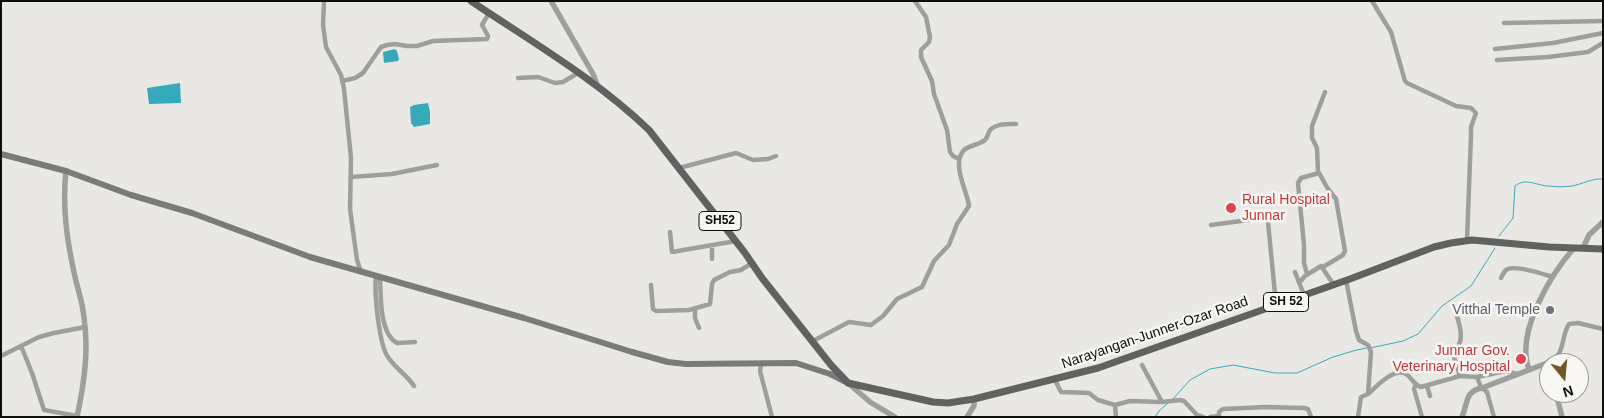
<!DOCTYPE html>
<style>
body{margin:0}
#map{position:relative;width:1604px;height:418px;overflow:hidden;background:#eae8e4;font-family:Arial,sans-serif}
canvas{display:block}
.frame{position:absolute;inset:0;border:2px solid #0e0e0c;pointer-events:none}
.north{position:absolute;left:1539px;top:353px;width:50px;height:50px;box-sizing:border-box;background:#f7f6f2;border:1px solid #9a9996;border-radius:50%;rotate:163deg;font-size:14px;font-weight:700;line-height:20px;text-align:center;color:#0e0e0c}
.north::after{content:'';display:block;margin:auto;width:18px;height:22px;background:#6f5828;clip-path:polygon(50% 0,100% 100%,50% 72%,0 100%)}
</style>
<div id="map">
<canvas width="1604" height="418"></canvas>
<div class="frame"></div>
<div class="north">N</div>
</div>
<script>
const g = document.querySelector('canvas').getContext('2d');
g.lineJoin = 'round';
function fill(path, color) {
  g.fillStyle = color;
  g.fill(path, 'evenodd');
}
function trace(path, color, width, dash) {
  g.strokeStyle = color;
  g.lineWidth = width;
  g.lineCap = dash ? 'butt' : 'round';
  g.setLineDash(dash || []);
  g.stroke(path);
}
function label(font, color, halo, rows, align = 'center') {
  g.font = font + ' Arial,sans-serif';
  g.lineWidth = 5;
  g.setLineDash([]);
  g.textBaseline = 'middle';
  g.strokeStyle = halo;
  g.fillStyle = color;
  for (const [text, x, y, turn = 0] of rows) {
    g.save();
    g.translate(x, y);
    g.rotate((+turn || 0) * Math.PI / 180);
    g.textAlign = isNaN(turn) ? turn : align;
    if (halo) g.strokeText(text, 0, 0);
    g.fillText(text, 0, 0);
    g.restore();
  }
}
fill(new Path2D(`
 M 395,49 L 397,51 L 399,59 L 398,61 L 384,63 L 383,52 Z
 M 180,83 L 181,103 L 149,104 L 147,88 Z
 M 428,103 L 430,112 L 430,124 L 414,127 L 411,123 L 410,107 L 414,105 Z`), '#36a9bb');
trace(new Path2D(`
 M 1499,236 L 1513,218 L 1515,186 C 1526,177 1537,186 1549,186 C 1556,187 1565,187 1572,186 C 1582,184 1593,178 1603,179
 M 1370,348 L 1403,341 L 1418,334 L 1442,306 L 1471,286 L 1495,248
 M 1173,399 L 1190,380 L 1210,369 L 1233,365 L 1275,373 L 1297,373 L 1333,357 L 1353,351 L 1366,348
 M 1155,417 L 1159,411 L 1168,403`), '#36a9bb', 1);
trace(new Path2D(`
 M 324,1 L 323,25 L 326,47 L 341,75 L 344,89 L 351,158 L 350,209 L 357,260 L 361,272
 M 915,1 L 926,17 L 930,37 L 929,42 L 921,50 L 921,57 L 932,81 L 934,94 L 947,130 L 950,152 L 953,156 L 959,159
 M 1372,1 L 1391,32 L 1405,81 L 1407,83 L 1456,106 L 1471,108 L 1476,113 L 1471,127 L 1471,135 L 1467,240
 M 1504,23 L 1603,21
 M 1495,49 L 1553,43 L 1603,33
 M 1497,60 L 1548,57 L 1588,52 L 1603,43
 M 518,78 L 538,77 L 555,83 L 563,82 L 578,73
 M 342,81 L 355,78 L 363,73 L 381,47 L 387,45 L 395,44 L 407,46 L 417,46 L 433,41 L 487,39 L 488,36 L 482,25 L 489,13
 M 679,168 L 736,153 L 753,160 L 768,159 L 776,156
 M 351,177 L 392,174 L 437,165
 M 1211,225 L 1256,219 L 1265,219 L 1268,222 L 1275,294 L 1278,305
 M 670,232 L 672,252 L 736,241
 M 712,259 L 712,245
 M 1323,267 L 1343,255 L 1345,251 L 1336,199 L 1328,189 L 1318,171 L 1317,148 L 1312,138 L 1312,126 L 1325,92
 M 1295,272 L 1304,295
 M 1307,274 L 1304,263 L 1304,245 L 1298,183 L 1301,178 L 1319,173
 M 376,276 C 374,292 379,345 388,357 C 395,368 407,375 414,386
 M 380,278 C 381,296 379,333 397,343 L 415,342
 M 1501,278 C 1503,275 1504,270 1508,269 C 1517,265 1543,274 1553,277
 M 1346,280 L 1356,331 L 1359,340 L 1368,345 L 1371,352 L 1368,394 L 1361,397 L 1358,417
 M 1299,283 L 1305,276 L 1321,266 L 1334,285
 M 651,285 L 653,309 L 656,311 L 689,310 L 710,304 L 712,284 L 714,280 L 730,272 L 741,270 L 752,263
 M 695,309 L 695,318 L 699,328
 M 1456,313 C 1459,323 1464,337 1458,347 C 1457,350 1454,351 1453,354 L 1460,376
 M 813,341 L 849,322 L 871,325 L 883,316 L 897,299 L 922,287 L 934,261 L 949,245 L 957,224 L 969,206 C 967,190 951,164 964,150 C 970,145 979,145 985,140 C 988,137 988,133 990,130 C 997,123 1008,124 1016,124
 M 21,346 L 32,373 L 44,410 L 77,416
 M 1,356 L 39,337 L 54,333 L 85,327
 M 1547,363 C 1566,357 1560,338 1569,324 L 1578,323 L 1603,329
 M 761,364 L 760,371 L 772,417
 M 1142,365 L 1162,402
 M 1477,377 L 1481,387 L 1487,392 L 1494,417
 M 1055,380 L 1061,392 L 1089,393 L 1098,400 L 1115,405 L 1116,417
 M 1416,384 L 1414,389 L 1422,417
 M 1427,386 L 1430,396
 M 1368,394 C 1376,387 1394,367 1406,374 C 1412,378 1414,385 1421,387 L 1460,376 L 1477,377 L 1506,371 L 1517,374
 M 1115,405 L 1130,401 L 1162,402 L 1180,400 L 1184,401 L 1197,415 L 1203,417
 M 1210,417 L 1219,416
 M 1219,417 L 1219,412 L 1223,409 L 1266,407 L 1304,408 L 1308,409 L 1311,417`), '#9d9f9d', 4.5);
trace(new Path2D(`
 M 551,1 L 593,74 L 598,87
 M 66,171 C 62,207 67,241 75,277 C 78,290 83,304 84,318 C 89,351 84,384 77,417
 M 1583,248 L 1589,235 L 1603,222
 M 1529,369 C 1515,333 1551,274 1574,248
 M 848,383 L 870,402 L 895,417
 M 1556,393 L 1562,417
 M 967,417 L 974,406 L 974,399
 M 1462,417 C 1468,403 1465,391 1482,388 L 1547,363 L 1549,370`), '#9d9f9d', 5.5);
trace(new Path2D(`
 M 1,154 L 66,171 L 131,195 L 192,213 L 310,257 L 524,318 L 632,352 L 668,362 L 686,364 L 796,363 L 830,374 L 846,382`), '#797b79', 6);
trace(new Path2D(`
 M 471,1 C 532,42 596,79 649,130 L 745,253 L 762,278 L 831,365 L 848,383 L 933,402 L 948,403 L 974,399 L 1098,368 L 1350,279 L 1434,247 L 1451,243 L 1472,240 L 1549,247 L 1603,249`), '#5f6260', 7);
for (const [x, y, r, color] of [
 [1231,208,6,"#e0444e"],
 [1550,310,5,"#6b7280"],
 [1521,359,6,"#e0444e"]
]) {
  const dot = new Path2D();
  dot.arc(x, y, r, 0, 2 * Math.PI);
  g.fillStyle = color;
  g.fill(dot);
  trace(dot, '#f7f6f2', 2);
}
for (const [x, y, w] of [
 [720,221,42],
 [1286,302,45]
]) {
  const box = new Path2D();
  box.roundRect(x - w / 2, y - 9.5, w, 19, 4);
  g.fillStyle = '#f7f6f2';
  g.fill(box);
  trace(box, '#0e0e0c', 1);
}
label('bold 12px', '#0e0e0c', null, [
 ["SH52",720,221],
 ["SH 52",1286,302]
]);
label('14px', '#be3a42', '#f7f6f2', [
 ["Rural Hospital",1242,200],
 ["Junnar",1242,216],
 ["Junnar Gov.",1510,351,"right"],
 ["Veterinary Hospital",1510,367,"right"]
], 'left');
label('14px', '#5b616d', '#f7f6f2', [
 ["Vitthal Temple",1540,310]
], 'right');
label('14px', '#0e0e0c', '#f7f6f2', [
 ["Narayangan-Junner-Ozar Road",1155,333,-19]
]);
</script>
